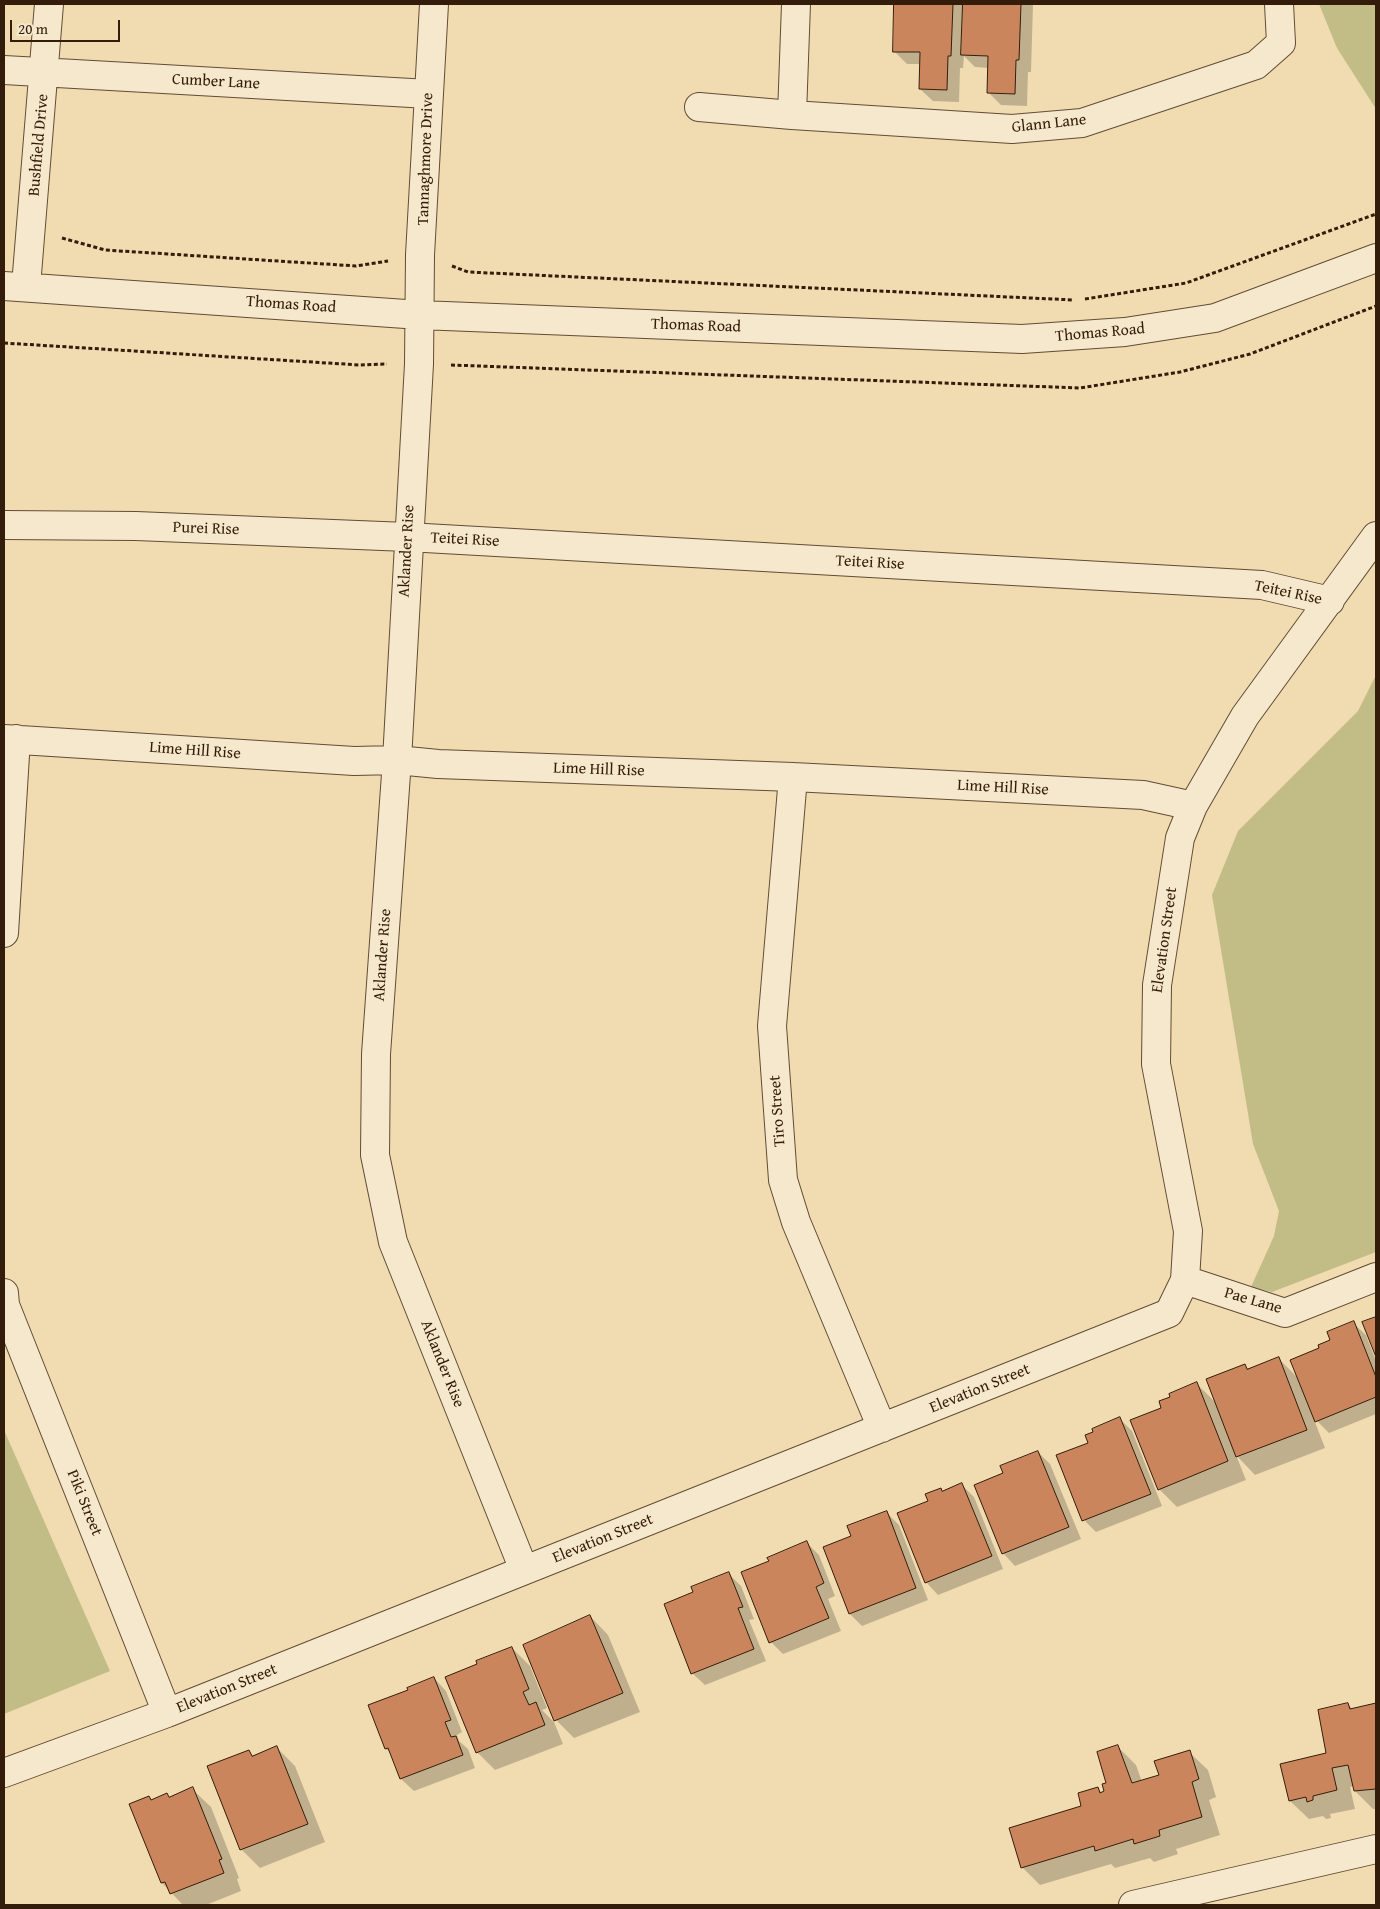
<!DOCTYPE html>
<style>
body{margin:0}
#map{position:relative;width:1380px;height:1909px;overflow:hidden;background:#f1dbb1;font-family:"Gentium Book Plus",serif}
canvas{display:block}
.frame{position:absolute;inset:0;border:5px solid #331d0a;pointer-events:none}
.scale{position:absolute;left:10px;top:20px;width:110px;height:22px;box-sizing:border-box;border:2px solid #331d0a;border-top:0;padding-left:6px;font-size:15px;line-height:18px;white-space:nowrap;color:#331d0a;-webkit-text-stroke:4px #f6e8cc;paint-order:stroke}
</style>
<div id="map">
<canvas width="1380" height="1909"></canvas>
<div class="frame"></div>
<div class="scale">20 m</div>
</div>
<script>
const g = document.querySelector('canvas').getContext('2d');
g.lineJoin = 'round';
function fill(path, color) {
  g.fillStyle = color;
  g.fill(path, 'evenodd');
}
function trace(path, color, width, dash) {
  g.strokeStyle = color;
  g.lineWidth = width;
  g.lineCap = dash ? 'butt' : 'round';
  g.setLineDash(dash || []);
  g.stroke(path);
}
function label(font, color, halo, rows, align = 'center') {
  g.font = font + ' "Gentium Book Plus",serif';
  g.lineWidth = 5;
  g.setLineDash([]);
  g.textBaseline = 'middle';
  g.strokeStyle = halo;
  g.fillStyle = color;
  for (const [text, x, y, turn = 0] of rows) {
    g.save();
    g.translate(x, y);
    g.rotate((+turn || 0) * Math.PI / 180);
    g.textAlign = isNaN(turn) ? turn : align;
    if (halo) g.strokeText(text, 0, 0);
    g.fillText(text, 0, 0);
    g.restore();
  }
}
fill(new Path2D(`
 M 1319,4 L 1376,4 L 1376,109 L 1337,48 Z
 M 1376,675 L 1376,1252 L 1272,1292 L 1251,1287 L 1274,1236 L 1279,1211 L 1253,1144 L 1212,895 L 1238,831 L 1358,711 Z
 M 4,1430 L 110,1671 L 4,1714 Z`), '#c2bd86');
fill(new Path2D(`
 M 896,4 L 1033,4 L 1031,72 L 1028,72 L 1027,106 L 1001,105 L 989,93 L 989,68 L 975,67 L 964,56 L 963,68 L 960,68 L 959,102 L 933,101 L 920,89 L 921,64 L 907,64 L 894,51 Z
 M 1353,1323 L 1366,1335 L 1376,1361 L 1376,1414 L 1329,1433 L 1313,1417 L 1325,1448 L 1255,1475 L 1236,1455 L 1246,1480 L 1177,1507 L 1159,1489 L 1163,1408 L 1197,1384 L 1217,1404 L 1245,1365 L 1249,1370 L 1279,1359 L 1299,1379 L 1321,1349 Z
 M 1120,1419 L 1132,1431 L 1162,1506 L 1096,1532 L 1084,1520 L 1089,1443 Z
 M 1038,1452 L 1050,1464 L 1081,1539 L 1015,1566 L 1003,1553 Z
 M 962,1485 L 974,1497 L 1003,1569 L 938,1595 L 926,1582 L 930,1502 L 941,1489 L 944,1492 Z
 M 886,1512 L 899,1525 L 928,1600 L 862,1626 L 850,1614 L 852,1537 Z
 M 807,1543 L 819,1555 L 835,1596 L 828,1599 L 841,1631 L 783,1654 L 771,1642 Z
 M 728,1573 L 741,1586 L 754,1619 L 749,1620 L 766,1661 L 705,1685 L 692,1673 L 694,1593 Z
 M 590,1616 L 608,1635 L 640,1712 L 574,1738 L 556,1720 Z
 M 512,1648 L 530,1666 L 547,1708 L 542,1710 L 554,1722 L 563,1744 L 495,1770 L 477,1752 L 479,1665 Z
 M 434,1678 L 446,1691 L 462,1732 L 457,1735 L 459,1741 L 468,1749 L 475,1768 L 414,1791 L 401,1779 L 392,1754 L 386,1749 L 370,1706 L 410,1691 Z
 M 1348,1704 L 1353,1710 L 1376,1704 L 1376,1809 L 1373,1809 L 1355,1791 L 1354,1786 L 1350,1787 L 1355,1809 L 1330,1814 L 1331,1818 L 1326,1819 L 1323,1816 L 1309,1819 L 1290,1801 L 1282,1765 L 1327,1754 Z
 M 1118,1747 L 1136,1765 L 1142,1782 L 1160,1776 L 1189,1752 L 1208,1770 L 1216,1797 L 1209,1800 L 1220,1835 L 1176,1849 L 1178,1854 L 1154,1862 L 1150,1858 L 1115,1868 L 1111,1864 L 1040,1885 L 1022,1867 L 1098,1789 L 1102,1793 L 1106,1792 Z
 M 277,1748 L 295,1766 L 325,1842 L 260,1868 L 241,1849 L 249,1751 L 254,1757 Z
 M 192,1789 L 211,1807 L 239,1878 L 237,1879 L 241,1891 L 206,1905 L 183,1905 L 162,1883 L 130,1804 L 149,1797 L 153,1801 L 170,1798 Z`), '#0003');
const building = new Path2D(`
 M 894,4 L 953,4 L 951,56 L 948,56 L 947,90 L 919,89 L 920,52 L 893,52 Z
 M 963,4 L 1021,4 L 1019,60 L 1016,60 L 1015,94 L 987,93 L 988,56 L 961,55 Z
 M 1376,1317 L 1376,1357 L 1362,1322 Z
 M 1354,1321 L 1376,1377 L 1376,1397 L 1315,1422 L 1290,1360 L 1319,1348 L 1318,1345 L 1330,1340 L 1327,1332 Z
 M 1279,1357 L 1307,1430 L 1236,1457 L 1206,1379 L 1245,1364 L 1247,1369 Z
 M 1197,1382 L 1228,1461 L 1158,1490 L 1130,1420 L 1161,1408 L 1159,1401 L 1170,1397 L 1169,1394 Z
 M 1120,1417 L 1151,1494 L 1082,1521 L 1056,1455 L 1088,1443 L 1085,1435 L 1093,1432 L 1092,1429 Z
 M 1038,1451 L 1069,1527 L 1002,1554 L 974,1485 L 1003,1473 L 1000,1466 Z
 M 962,1483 L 992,1556 L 925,1583 L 897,1513 L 928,1501 L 925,1494 L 941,1488 L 942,1491 Z
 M 887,1511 L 916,1588 L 849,1614 L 823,1547 L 851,1536 L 847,1526 Z
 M 807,1541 L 824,1583 L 816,1587 L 829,1618 L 769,1643 L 741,1572 L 769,1561 L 767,1558 Z
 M 729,1572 L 743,1607 L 738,1608 L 754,1649 L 691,1674 L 664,1604 L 693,1592 L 691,1587 Z
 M 590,1615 L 623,1693 L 554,1721 L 523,1645 Z
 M 512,1647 L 529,1689 L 523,1692 L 529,1705 L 536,1702 L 545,1725 L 476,1753 L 445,1677 L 477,1664 L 476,1661 Z
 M 434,1677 L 451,1720 L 445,1722 L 451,1737 L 456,1736 L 463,1755 L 400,1779 L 388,1748 L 385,1749 L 368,1705 L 408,1690 L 407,1688 Z
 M 1348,1703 L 1350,1709 L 1376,1703 L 1376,1789 L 1354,1791 L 1348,1765 L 1332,1768 L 1337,1790 L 1313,1796 L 1313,1800 L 1307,1802 L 1306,1797 L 1289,1801 L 1280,1764 L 1326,1753 L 1318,1710 Z
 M 1118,1745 L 1132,1783 L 1159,1775 L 1154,1761 L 1190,1750 L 1199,1779 L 1192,1782 L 1202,1817 L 1159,1830 L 1160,1836 L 1134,1844 L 1133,1839 L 1095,1851 L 1094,1846 L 1021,1868 L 1009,1828 L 1081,1806 L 1078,1793 L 1098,1787 L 1100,1793 L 1104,1791 L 1102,1784 L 1106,1783 L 1097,1752 Z
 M 277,1746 L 308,1824 L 240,1850 L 207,1766 L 249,1750 L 252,1756 Z
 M 193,1787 L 222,1859 L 219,1860 L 224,1873 L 170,1894 L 165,1882 L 161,1883 L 129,1804 L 149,1796 L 151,1800 L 167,1793 L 169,1797 Z`);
fill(building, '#cb855d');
trace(building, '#331d0a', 1);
const minor = new Path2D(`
 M 434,4 L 420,255 L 419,364 L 397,760 L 376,1054 L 375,1155 L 393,1242 L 524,1570
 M 796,4 L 792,115 L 1012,129 L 1082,123 L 1256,65 L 1281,43 L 1279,4
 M 4,70 L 429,94
 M 699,107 L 792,115
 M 4,286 L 420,315 L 1022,339 L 1125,332 L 1215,318 L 1376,258
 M 26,286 L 49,4
 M 4,525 L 136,526 L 407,537 L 1262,585 L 1330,601
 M 4,739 L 354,761 L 397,760 L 438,764 L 793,777 L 1143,795 L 1193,806
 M 793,777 L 772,1026 L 783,1180 L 796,1222 L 882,1428
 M 4,933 L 16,739
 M 1185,1280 L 1285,1313 L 1376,1277
 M 4,1293 L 5,1305 L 167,1713
 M 4,1773 L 167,1713 L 1169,1313 L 1185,1280 L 1188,1231 L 1156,1064 L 1157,985 L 1180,838 L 1193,806 L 1245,716 L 1376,536
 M 1133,1905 L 1376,1849`);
trace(minor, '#624c34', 30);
trace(new Path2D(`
 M 62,238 L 105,250 L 356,266 L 388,261
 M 452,266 L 468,272 L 1074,300
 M 1085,299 L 1186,283 L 1376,214
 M 4,343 L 360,365 L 387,364
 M 451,365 L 1080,388 L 1180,372 L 1250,354 L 1376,306`), '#331d0a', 3, [4, 2.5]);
trace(minor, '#f6e8cc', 28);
label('16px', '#331d0a', '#f6e8cc', [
 ["Cumber Lane",216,82,3],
 ["Glann Lane",1049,124,-6],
 ["Bushfield Drive",39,145,-85],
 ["Tannaghmore Drive",426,159,-88],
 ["Thomas Road",291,305,4],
 ["Thomas Road",696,326,2],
 ["Thomas Road",1100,333,-5],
 ["Purei Rise",206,529,2],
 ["Teitei Rise",465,540,3],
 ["Aklander Rise",407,551,-87],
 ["Teitei Rise",870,563,3],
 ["Teitei Rise",1288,593,12],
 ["Lime Hill Rise",195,751,4],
 ["Lime Hill Rise",599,770,2],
 ["Lime Hill Rise",1003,788,3],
 ["Elevation Street",1165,940,-82],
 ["Aklander Rise",383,955,-86],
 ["Tiro Street",778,1111,-94],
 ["Pae Lane",1253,1301,16],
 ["Aklander Rise",442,1364,68],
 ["Elevation Street",980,1389,-22],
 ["Piki Street",84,1503,68],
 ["Elevation Street",603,1539,-22],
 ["Elevation Street",227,1689,-22]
]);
</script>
